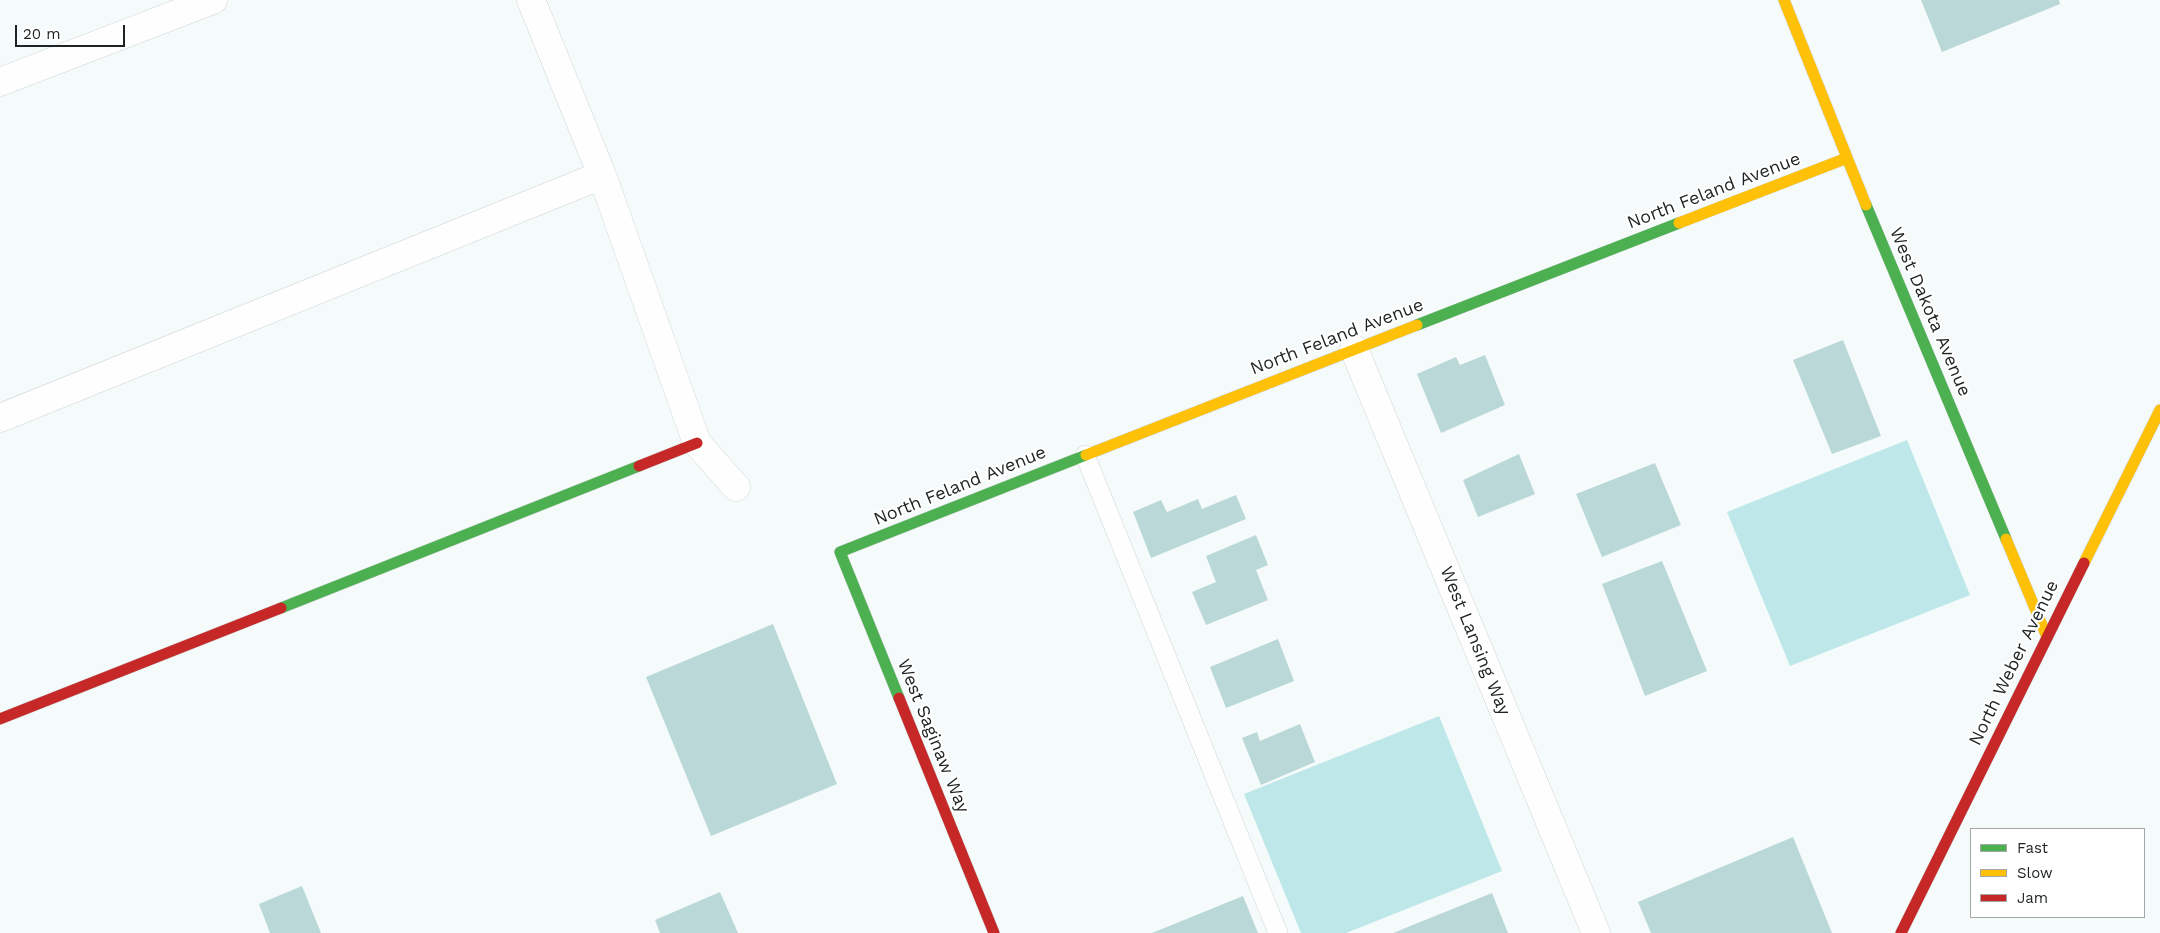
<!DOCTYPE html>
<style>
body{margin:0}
#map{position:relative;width:2160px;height:933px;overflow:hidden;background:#f5fbfb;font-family:"Work Sans",sans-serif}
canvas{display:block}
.legend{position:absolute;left:1970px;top:828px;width:175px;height:90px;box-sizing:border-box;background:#fff;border:1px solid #a5a7a7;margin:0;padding:6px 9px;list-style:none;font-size:15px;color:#1d2222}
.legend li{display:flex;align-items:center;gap:10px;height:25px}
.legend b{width:25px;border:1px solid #a5a7a7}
.scale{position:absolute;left:15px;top:25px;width:110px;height:22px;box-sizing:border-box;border:2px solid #1d2222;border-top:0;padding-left:6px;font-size:15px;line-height:18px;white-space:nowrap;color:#1d2222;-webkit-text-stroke:4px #fff;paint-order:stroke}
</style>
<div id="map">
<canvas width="2160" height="933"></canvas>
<ul class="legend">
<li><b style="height:6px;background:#4caf50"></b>Fast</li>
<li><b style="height:6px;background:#ffc107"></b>Slow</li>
<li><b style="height:6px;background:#c62828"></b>Jam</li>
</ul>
<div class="scale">20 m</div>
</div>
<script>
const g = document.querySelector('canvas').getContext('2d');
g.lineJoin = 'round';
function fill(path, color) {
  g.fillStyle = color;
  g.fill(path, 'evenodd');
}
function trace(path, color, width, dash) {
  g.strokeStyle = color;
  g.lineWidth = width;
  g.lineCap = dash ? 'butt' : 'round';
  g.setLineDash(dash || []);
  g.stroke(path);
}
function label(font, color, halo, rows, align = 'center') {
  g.font = font + ' "Work Sans",sans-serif';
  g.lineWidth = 4;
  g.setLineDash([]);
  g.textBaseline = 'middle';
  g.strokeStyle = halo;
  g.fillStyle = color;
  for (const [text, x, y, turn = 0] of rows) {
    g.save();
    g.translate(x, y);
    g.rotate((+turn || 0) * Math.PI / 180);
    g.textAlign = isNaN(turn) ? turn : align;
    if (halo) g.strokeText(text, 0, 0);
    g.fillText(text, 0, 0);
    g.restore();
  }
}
fill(new Path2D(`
 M 1907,440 L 1970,595 L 1790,666 L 1727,512 Z
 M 1439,716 L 1502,871 L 1346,933 L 1301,933 L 1244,794 Z`), '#bde7e9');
fill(new Path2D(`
 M 1921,0 L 2059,0 L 2060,4 L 1942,52 Z
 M 1843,340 L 1881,436 L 1832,454 L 1793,360 Z
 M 1485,355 L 1505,405 L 1441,433 L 1417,374 L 1456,357 L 1460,365 Z
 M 1519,454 L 1535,494 L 1478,517 L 1463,480 Z
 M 1655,463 L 1681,525 L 1602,557 L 1576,494 Z
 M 1236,495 L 1246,519 L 1151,558 L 1133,512 L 1161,500 L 1167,512 L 1198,499 L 1202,509 Z
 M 1256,535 L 1268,565 L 1256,570 L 1268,600 L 1206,625 L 1192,592 L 1216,582 L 1206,556 Z
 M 1662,561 L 1707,671 L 1645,696 L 1602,584 Z
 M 773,624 L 837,784 L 711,836 L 646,677 Z
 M 1278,639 L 1294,681 L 1226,708 L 1210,667 Z
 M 1300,724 L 1315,762 L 1261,785 L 1242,738 L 1257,732 L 1260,741 Z
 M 1793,837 L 1832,933 L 1651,933 L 1638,902 Z
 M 302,886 L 321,933 L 270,933 L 259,904 Z
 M 720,892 L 738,933 L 660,933 L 655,920 Z
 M 1492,893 L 1508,933 L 1393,933 Z
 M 1243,896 L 1258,933 L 1152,933 Z`), '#bbd8d9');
const lane = new Path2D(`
 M 1085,455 L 1278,933`);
const street = new Path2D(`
 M 531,0 L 602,175 L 697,443 L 736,487
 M 0,82 L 213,0
 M 1354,349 L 1596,933
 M 0,418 L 602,175`);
const fast = new Path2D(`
 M 1866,205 L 2006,539
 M 1417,325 L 1679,223
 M 281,608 L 639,466
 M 899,698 L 840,552 L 1086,455`);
const slow = new Path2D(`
 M 1784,0 L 1866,205
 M 1679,223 L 1847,158
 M 1086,455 L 1417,325
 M 2006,539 L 2047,637
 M 2084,563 L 2160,410`);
const jam = new Path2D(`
 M 639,466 L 697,443
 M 899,698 L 994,933
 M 0,719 L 281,608
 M 1901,933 L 2084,563`);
trace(lane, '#d0d6d6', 20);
trace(street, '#d0d6d6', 29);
trace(fast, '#d0d6d6', 12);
trace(slow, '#d0d6d6', 12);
trace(jam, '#d0d6d6', 12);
trace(lane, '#fefefe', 19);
trace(street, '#fefefe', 28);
trace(fast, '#4caf50', 11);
trace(slow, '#ffc107', 11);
trace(jam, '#c62828', 11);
label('18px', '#1d2222', '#fff', [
 ["North Feland Avenue",1714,191,-21],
 ["West Dakota Avenue",1930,312,67],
 ["North Feland Avenue",1337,337,-21],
 ["North Feland Avenue",960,486,-22],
 ["West Lansing Way",1475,641,68],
 ["North Weber Avenue",2014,663,-64],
 ["West Saginaw Way",933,736,68]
]);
</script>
